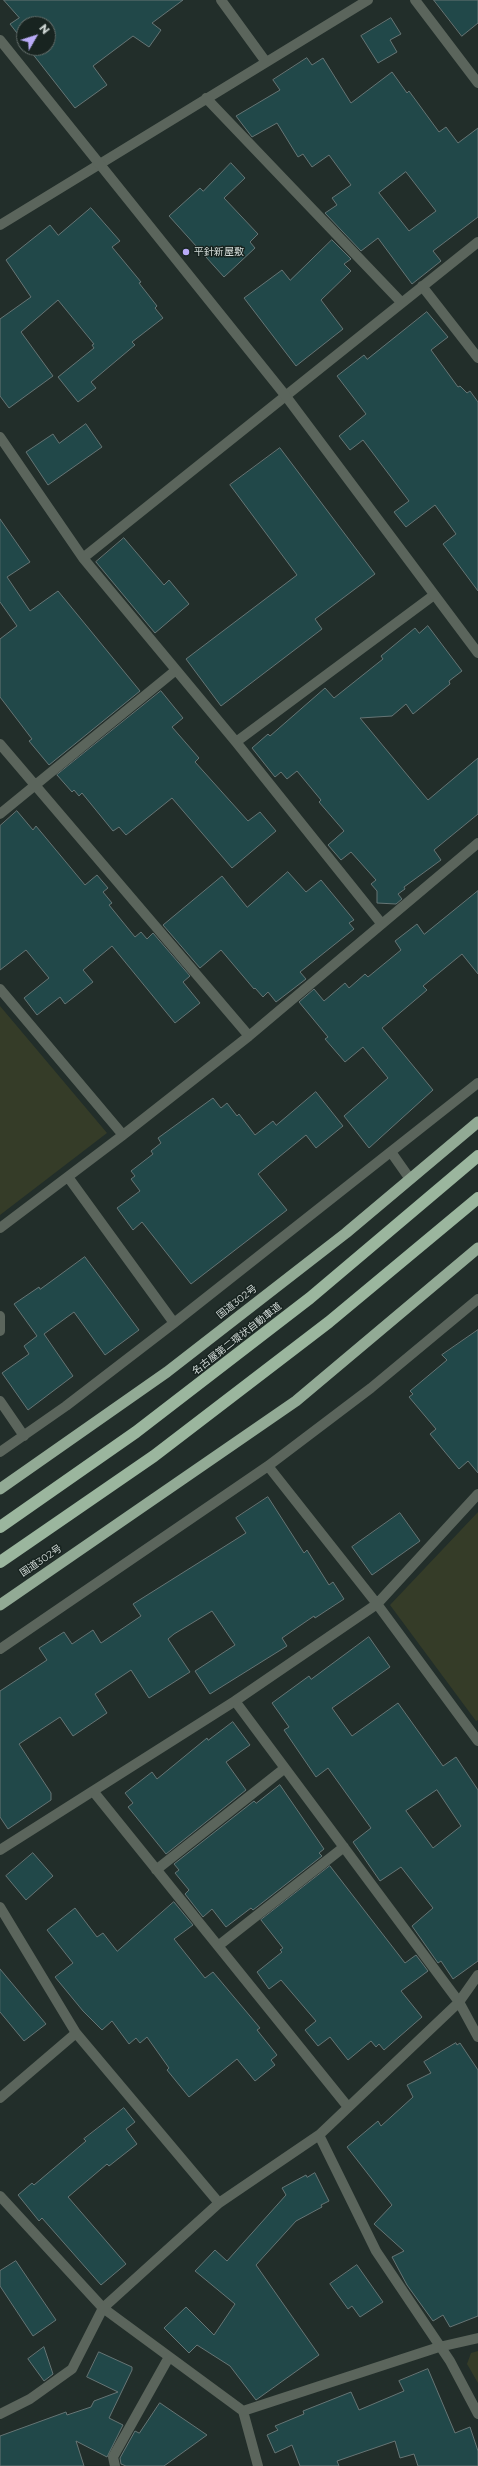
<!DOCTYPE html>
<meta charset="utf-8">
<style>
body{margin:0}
#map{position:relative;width:478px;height:2466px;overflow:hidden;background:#222e2a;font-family:Montserrat,sans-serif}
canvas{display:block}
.north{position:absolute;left:16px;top:16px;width:40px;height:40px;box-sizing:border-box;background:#182420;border:1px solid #636d6a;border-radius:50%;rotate:51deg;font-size:11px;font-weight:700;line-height:16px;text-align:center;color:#d3dbd8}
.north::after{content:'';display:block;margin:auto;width:14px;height:18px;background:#b9abf7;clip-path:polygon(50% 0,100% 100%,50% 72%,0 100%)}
</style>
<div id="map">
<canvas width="478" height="2466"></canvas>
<div class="north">N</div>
</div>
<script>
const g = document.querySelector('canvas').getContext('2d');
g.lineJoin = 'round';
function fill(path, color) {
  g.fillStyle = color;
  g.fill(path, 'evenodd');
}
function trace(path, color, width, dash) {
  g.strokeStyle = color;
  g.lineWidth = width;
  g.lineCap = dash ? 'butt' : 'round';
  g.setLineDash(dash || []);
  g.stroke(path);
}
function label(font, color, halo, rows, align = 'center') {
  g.font = font + ' Montserrat,"Noto Sans JP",sans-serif';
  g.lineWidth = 3;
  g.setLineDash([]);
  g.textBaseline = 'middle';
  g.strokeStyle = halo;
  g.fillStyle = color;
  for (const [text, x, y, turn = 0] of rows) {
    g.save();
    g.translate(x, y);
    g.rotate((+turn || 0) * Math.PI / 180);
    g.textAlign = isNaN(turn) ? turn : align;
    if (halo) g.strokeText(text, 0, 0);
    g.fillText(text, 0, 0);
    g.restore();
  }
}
fill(new Path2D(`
 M 0,1006 L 107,1133 L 0,1215 Z
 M 478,1512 L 478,1720 L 476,1721 L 390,1605 Z
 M 478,2351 L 478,2383 L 467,2364 L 471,2353 Z`), '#353c28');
const building = new Path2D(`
 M 4,0 L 183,0 L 152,23 L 161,30 L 149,47 L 133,36 L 93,66 L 107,85 L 75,108 L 28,48 L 48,48 L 48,24 L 24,24 L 24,42 L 10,24 L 19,18 Z
 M 434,0 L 478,0 L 478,23 L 462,36 Z
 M 391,18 L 401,34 L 390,40 L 397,52 L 378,63 L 361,36 Z
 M 307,58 L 312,65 L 323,58 L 351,103 L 392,72 L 407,93 L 409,91 L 439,132 L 446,127 L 458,143 L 478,128 L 478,217 L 433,251 L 441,261 L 412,284 L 378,238 L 361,251 L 325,213 L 337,205 L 332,198 L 351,185 L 329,155 L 312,167 L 303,154 L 298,157 L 277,123 L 252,137 L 236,116 L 280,90 L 273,80 ZM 406,172 L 436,211 L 409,231 L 379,193 Z
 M 231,163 L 245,178 L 224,198 L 258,234 L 250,242 L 255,248 L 224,277 L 169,216 L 200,188 L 203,191 Z
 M 91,208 L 120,241 L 112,247 L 141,282 L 139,283 L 157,306 L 155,308 L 163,318 L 132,342 L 135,345 L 91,382 L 96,388 L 78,402 L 58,377 L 94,348 L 92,345 L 94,344 L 58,300 L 21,332 L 53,376 L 9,408 L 0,396 L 0,319 L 31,297 L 6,260 L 50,225 L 58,235 Z
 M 332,240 L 351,259 L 344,264 L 351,271 L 321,300 L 343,329 L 296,366 L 244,298 L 282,270 L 290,280 Z
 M 427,312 L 448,337 L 431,350 L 458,387 L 460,386 L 467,393 L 470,391 L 478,402 L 478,591 L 443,544 L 456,534 L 435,505 L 406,527 L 394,512 L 409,501 L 363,440 L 350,450 L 339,436 L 366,414 L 337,376 L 364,355 L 367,359 Z
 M 86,424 L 102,447 L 48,485 L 26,452 L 53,434 L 59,443 Z
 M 280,448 L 375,574 L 315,619 L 322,629 L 221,706 L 186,659 L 297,575 L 230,485 Z
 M 0,519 L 30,562 L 7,577 L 30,611 L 58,591 L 140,691 L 49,765 L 29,741 L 32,739 L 0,697 L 0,639 L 17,626 L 0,602 Z
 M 124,538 L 164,585 L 169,580 L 189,604 L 155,633 L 96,562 Z
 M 428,626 L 462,671 L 449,681 L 450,684 L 413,714 L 406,704 L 392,716 L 360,718 L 428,800 L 478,758 L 478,814 L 434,850 L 441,860 L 404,887 L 405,889 L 398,894 L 402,899 L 396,904 L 377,903 L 377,891 L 371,884 L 376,880 L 351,852 L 341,860 L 328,845 L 344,831 L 319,802 L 321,800 L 297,771 L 287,779 L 281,772 L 275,777 L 252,748 L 268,734 L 270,736 L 325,688 L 334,698 L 383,659 L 381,656 L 415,628 L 419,633 Z
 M 161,691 L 183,718 L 172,727 L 199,758 L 195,762 L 248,821 L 260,812 L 276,831 L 232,868 L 172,798 L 126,835 L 119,827 L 113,831 L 82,793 L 79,796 L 74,790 L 72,792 L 57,775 Z
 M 17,811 L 33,830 L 36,826 L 85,885 L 97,875 L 108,888 L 103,892 L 112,903 L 109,905 L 135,937 L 141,932 L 147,939 L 153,933 L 190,976 L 183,982 L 200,1003 L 175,1023 L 112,946 L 83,970 L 93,982 L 65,1004 L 60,997 L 37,1015 L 24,998 L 49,978 L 26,950 L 0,970 L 0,826 Z
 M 288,872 L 306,892 L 321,880 L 354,920 L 349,923 L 354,929 L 300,972 L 306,979 L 276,1002 L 268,992 L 263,997 L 255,988 L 254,989 L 221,950 L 200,968 L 163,925 L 222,876 L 247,907 Z
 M 478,891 L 478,974 L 462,954 L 423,986 L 427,990 L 382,1028 L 433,1090 L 369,1148 L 344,1116 L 388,1078 L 363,1047 L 345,1062 L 325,1039 L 328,1037 L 299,1002 L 314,989 L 324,1001 L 345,983 L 349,988 L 365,974 L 368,977 L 401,950 L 395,941 L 417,924 L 424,934 Z
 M 316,1092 L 343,1126 L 316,1148 L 306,1135 L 258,1174 L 287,1210 L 191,1284 L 142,1222 L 133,1230 L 117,1208 L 140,1191 L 131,1179 L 135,1176 L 131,1171 L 153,1154 L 151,1151 L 161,1143 L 158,1138 L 213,1098 L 221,1108 L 227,1103 L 237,1116 L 239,1114 L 255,1135 L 273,1121 L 276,1125 Z
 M 85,1257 L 139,1330 L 105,1355 L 74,1312 L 44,1334 L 73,1376 L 28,1410 L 2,1373 L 29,1354 L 24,1346 L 37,1336 L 14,1304 L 39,1287 L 40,1289 Z
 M 478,1330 L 478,1473 L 468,1461 L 459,1469 L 430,1434 L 436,1429 L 409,1397 L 413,1394 L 410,1391 L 447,1360 L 442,1355 Z
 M 268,1497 L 304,1553 L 307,1550 L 329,1585 L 333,1582 L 344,1599 L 315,1618 L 314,1616 L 282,1638 L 287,1646 L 210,1694 L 195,1671 L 235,1645 L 212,1611 L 174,1634 L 168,1639 L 190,1672 L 149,1698 L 131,1670 L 95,1694 L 107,1713 L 73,1736 L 60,1717 L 19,1744 L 51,1793 L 51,1800 L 8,1829 L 0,1817 L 0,1691 L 47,1660 L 39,1648 L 64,1632 L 72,1644 L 93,1630 L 101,1643 L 141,1616 L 133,1604 L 246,1533 L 236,1518 Z
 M 400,1513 L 420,1541 L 372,1575 L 352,1547 Z
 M 369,1637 L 390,1667 L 332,1708 L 352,1736 L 398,1703 L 443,1766 L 456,1757 L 478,1790 L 478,1961 L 453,1979 L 441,1961 L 438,1963 L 412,1926 L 433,1908 L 401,1867 L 380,1881 L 353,1842 L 371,1828 L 328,1768 L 316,1777 L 284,1730 L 289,1727 L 272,1703 L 309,1676 L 311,1679 ZM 437,1790 L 461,1826 L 433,1848 L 406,1811 Z
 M 233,1722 L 250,1745 L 226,1762 L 246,1790 L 166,1854 L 128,1807 L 133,1803 L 125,1793 L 152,1772 L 157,1779 L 207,1738 L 208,1740 Z
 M 280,1785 L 324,1849 L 319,1853 L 322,1856 L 253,1910 L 251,1908 L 226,1927 L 212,1909 L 203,1917 L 185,1894 L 189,1890 L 175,1873 L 179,1870 L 174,1864 L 254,1801 L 256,1803 Z
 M 33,1853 L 53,1876 L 26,1900 L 6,1876 Z
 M 330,1866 L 405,1963 L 416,1955 L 428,1971 L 401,1991 L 422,2017 L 384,2050 L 379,2044 L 376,2047 L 371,2041 L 348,2060 L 330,2037 L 318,2046 L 305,2030 L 316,2021 L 281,1980 L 269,1989 L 257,1972 L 282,1952 L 280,1950 L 283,1948 L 261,1920 Z
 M 174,1902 L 193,1925 L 174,1939 L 205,1978 L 213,1972 L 260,2028 L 257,2030 L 277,2055 L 271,2060 L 275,2065 L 255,2081 L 237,2059 L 189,2097 L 167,2070 L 169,2068 L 147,2037 L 140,2043 L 136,2038 L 129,2044 L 112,2021 L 102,2030 L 83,2011 L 55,1977 L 73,1963 L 47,1930 L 75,1908 L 97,1937 L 103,1933 L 117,1951 Z
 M 0,1969 L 46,2024 L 24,2041 L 0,2012 Z
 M 456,2043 L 457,2045 L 460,2043 L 478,2070 L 478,2316 L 450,2327 L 443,2315 L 433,2321 L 407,2285 L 392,2257 L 404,2251 L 374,2224 L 392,2205 L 347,2147 L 378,2121 L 381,2126 L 413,2097 L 407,2085 L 431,2073 L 424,2062 Z
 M 124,2108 L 135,2122 L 126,2129 L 137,2144 L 109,2166 L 107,2164 L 68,2197 L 126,2264 L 101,2285 L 42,2218 L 39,2221 L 18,2195 L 32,2183 L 34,2185 L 86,2141 L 84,2139 Z
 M 315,2173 L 329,2201 L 321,2205 L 322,2207 L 296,2221 L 256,2265 L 319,2355 L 256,2400 L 230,2366 L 197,2345 L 189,2353 L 164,2328 L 186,2307 L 214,2335 L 235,2304 L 195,2271 L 215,2250 L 227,2261 L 286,2195 L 282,2188 L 306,2175 L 307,2177 Z
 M 16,2261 L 56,2320 L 33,2336 L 0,2286 L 0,2271 Z
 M 357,2265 L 383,2302 L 360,2317 L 352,2306 L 348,2309 L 330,2284 Z
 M 44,2347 L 53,2374 L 44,2381 L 28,2359 Z
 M 99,2352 L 132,2367 L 132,2370 L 109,2418 L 123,2425 L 107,2457 L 76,2441 L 84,2466 L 0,2466 L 0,2436 L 66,2412 L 67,2415 L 91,2407 L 94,2401 L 118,2392 L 87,2377 Z
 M 428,2369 L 455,2433 L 470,2427 L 478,2451 L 478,2466 L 418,2466 L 414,2454 L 400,2458 L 395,2441 L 337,2461 L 339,2466 L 300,2466 L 292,2445 L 275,2453 L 267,2435 L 278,2430 L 275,2426 L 304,2414 L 303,2411 L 351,2392 L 359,2410 L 404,2391 L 399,2381 Z
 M 160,2403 L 207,2435 L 164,2466 L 126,2466 L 121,2464 L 120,2458 L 135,2431 L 139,2433 Z`);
fill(building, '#214849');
trace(building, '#667575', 1);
trace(new Path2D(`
 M 221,0 L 266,62
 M 415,0 L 478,83
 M 206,98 L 402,303
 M 0,225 L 368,0
 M 422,286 L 478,358
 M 0,437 L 83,558 L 236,742 L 381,923
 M 83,558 L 478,242
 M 236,742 L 434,595
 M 0,744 L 249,1036
 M 0,814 L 176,670
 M 0,989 L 123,1135
 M 391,1152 L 410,1179
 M 68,1177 L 174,1323
 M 0,1228 L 123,1135 L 249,1036 L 478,843
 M 0,1316 L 0,1331
 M 0,1401 L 24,1436
 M 0,1452 L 66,1406 L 174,1323 L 478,1083
 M 268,1466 L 377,1604 L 478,1741
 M 0,1649 L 268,1466 L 371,1388 L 478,1299
 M 235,1701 L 459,2002 L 478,2037
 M 93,1791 L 348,2107
 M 0,1850 L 235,1701 L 377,1604 L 478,1494
 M 156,1870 L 285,1768
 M 0,1907 L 76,2033 L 219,2203
 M 218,1946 L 344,1847
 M 0,2098 L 76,2033
 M 319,2135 L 376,2251 L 450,2361 L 478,2414
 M 0,2196 L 103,2308 L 243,2411 L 258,2466
 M 243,2411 L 439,2347 L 478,2338
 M 0,2414 L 30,2399 L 72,2369 L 103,2308 L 219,2203 L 319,2135 L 459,2002 L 478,1975
 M 115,2466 L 113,2457 L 169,2357`), '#5b655c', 10);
trace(new Path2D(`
 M 0,40 L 285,395 L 478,653`), '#5b655c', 10);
trace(new Path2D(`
 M 0,1489 L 167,1372 L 346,1233 L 478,1122
 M 0,1605 L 296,1401 L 478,1248`), '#92aa95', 11);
trace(new Path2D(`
 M 0,1527 L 136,1432 L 310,1298 L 478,1156
 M 0,1562 L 154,1456 L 329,1322 L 478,1198`), '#9bb69e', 12);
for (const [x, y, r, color] of [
 [186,252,4,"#b9abf7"]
]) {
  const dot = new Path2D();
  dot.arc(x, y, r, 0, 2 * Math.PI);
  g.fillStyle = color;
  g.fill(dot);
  trace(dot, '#182420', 1.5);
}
label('10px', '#d3dbd8', '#182420', [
 ["平針新屋敷",194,252]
], 'left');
label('10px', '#d3dbd8', '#182420', [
 ["国道302号",237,1302,-38],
 ["名古屋第二環状自動車道",237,1339,-38],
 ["国道302号",41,1561,-34]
]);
</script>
